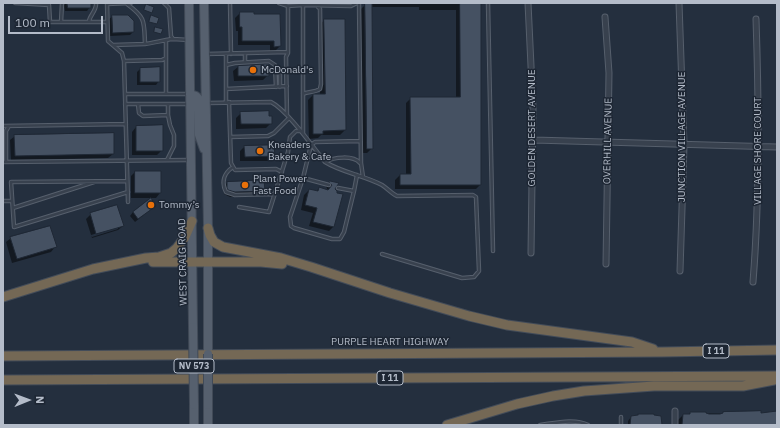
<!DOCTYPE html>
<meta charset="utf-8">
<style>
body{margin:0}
#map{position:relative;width:780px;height:428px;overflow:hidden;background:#242f3e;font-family:"IBM Plex Sans",sans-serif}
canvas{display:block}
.frame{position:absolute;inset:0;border:4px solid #b4bcc9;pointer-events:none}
.north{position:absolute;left:8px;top:380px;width:40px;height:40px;-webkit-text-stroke:3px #1d2633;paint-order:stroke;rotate:89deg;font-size:11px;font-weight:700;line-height:16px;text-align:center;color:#b4bcc9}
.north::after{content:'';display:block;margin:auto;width:14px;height:18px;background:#b4bcc9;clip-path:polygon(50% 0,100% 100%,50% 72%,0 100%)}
.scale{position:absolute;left:8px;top:16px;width:95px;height:18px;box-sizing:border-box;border:2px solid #b4bcc9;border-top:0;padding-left:5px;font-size:12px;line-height:14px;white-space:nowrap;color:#b4bcc9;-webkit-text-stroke:3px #1d2633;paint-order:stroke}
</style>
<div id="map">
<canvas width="780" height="428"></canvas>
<div class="frame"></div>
<div class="north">N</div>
<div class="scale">100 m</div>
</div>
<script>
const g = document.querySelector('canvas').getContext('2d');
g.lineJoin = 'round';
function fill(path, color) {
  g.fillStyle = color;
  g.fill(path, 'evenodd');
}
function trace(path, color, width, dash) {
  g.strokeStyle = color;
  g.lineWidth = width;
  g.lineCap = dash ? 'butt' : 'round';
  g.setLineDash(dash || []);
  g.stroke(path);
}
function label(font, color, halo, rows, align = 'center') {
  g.font = font + ' "IBM Plex Sans",sans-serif';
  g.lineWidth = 3;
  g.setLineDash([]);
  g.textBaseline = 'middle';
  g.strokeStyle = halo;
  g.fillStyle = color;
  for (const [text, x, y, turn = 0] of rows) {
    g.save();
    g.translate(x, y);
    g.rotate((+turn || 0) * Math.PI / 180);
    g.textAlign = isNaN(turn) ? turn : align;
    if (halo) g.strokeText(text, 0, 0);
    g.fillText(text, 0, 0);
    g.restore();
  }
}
fill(new Path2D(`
 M 66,3 L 90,3 L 90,7 L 87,11 L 65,11 L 64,5 Z
 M 367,3 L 480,3 L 480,185 L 476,189 L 395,189 L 395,180 L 400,175 L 406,175 L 406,103 L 411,98 L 456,98 L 456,10 L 419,10 L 419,7 L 371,7 L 372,148 L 367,153 L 362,153 L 361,9 Z
 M 240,13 L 253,13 L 280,46 L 275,51 L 270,51 L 270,45 L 238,45 L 238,31 L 236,31 L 235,18 Z
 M 113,16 L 133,32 L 130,35 L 110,36 L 109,19 Z
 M 324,20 L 344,20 L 345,130 L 340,135 L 321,135 L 318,138 L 309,139 L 308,100 L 313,95 L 320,95 L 320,25 Z
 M 238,67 L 268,75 L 263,80 L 234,81 L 233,71 Z
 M 140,69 L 159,81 L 156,85 L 137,85 L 137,72 Z
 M 241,113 L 271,123 L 266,128 L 236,129 L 236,118 Z
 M 136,127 L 162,150 L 157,155 L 132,155 L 132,132 Z
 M 15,136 L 113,154 L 108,158 L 11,160 L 10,140 Z
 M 245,146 L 274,156 L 269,161 L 240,161 L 240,151 Z
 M 135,172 L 160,193 L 156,198 L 131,198 L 131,176 Z
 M 263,181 L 264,191 L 259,196 L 230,197 L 224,194 L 223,187 L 228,182 Z
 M 330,182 L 334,189 L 334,226 L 329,231 L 309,226 L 313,213 L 301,210 L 304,195 L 309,190 L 316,192 L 319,188 L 328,191 L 326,186 Z
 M 155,206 L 135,222 L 130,216 L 133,212 Z
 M 91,214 L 123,226 L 118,230 L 92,238 L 86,219 ZM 118,227 L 118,229 L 92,237 L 91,235 Z
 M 11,238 L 55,247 L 51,252 L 12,263 L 6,242 Z
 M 777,412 L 777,425 L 678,425 L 678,420 L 683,415 L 688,415 L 690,413 L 760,414 Z
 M 653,416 L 661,425 L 628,425 L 628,421 L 631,417 Z`), '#0007');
const building = new Path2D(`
 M 67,3 L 91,3 L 91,8 L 68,8 Z
 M 365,3 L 372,3 L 373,149 L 367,149 Z
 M 460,3 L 481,3 L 481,185 L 400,185 L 400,174 L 411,174 L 410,97 L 460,97 Z
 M 146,4 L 154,7 L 152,13 L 144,10 Z
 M 240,12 L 254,12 L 254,14 L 280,14 L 281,46 L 274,47 L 274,41 L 242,41 L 242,27 L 240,27 Z
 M 112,15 L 128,15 L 134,21 L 134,32 L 113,33 Z
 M 151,15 L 159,18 L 157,24 L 149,22 Z
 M 324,19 L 345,19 L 346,130 L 323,131 L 323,134 L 313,134 L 313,94 L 325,94 Z
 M 155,27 L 163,29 L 161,34 L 154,32 Z
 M 269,64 L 269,76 L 238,76 L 238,66 Z
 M 160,67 L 160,82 L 140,82 L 140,68 Z
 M 269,111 L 269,116 L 272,116 L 272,124 L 241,124 L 240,112 Z
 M 163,125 L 163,151 L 136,151 L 136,126 Z
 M 114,133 L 114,154 L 15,156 L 14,135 Z
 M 274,145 L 275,156 L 245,157 L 244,146 Z
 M 135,171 L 161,171 L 161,193 L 135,193 Z
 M 264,180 L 265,191 L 235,192 L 228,190 L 227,188 L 227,182 Z
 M 330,181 L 339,183 L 335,189 L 337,191 L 337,193 L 343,194 L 334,227 L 313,222 L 317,208 L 305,205 L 309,189 L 318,191 L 319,187 L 328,190 L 332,185 L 329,182 Z
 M 151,198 L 156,206 L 138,219 L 133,212 Z
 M 117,205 L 124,226 L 96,234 L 90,213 Z
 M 50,226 L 57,247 L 17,259 L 10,237 Z
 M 761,411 L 761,413 L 777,411 L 777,425 L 682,425 L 683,414 L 690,414 L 690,412 L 706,412 L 706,413 L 709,414 L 720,414 L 723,413 L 723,412 Z
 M 638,414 L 654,414 L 654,415 L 661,416 L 662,425 L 630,425 L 631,416 L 638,415 Z`);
fill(building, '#455162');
trace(building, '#1f2835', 1);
const lane = new Path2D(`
 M 15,3 L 49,5 L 50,22 L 106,22
 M 107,3 L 108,41 L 122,53 L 124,61 L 128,202
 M 164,3 L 169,8 L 171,36 L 173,39 L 189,40
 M 230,3 L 231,54
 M 279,3 L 288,6
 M 359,3 L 361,163 L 363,177
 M 488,3 L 493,251
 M 107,4 L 131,3
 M 89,21 C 90,15 97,10 96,3
 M 61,22 L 62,3
 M 145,44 C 154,43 163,40 173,39
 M 113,45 L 145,44 C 144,21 146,18 127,4
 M 206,54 L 288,52 L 288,6 L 303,5 L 303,3
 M 245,54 L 245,62
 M 124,61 L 162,60 L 166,58
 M 226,65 L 235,63 L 269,61 L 275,65 L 276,87
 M 276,67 L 280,72 L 280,87
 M 226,89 L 287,86
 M 125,94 L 188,94
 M 166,94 L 166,40
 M 303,94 C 308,91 314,93 320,89 L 321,84 L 320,9 L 318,7
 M 226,102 L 226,54
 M 229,102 L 231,163 L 235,170 L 276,169 L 282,172
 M 208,103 L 271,102 C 287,110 313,147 325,162 C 343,173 363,175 382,185 C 387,188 391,193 397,196 L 473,195 L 476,197 L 479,271 L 474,277 L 462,278 L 382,254
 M 125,104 L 189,104
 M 138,104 L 139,113 L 143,116 L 168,115 L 168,104
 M 287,115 L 286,57 L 288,53
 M 3,126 L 126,124
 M 303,133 L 303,5 L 351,6 L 357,3
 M 230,137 L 268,136 L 274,133 L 289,118
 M 167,160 L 174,146 L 174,135 L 170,125 L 168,115
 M 3,162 L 188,160
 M 6,162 L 6,131 L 9,126
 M 325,162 C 334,157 353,155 360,163
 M 233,167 C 224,173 221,182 226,192 L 235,195 L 274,194
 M 303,178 L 329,185
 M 127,181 L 11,182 L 14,227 L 128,192
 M 338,188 L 354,191 L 344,232 L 340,239 L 332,239 L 294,228 L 291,226 L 290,217 L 303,178 L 311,145 L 315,142 L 360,141
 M 354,191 L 357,175
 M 3,201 L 12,201
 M 239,207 L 269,212 L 288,152 L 290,137 L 296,131 L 300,131
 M 13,208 L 94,182
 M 621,417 L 621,425
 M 540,425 C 555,423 575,418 588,425`);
const street = new Path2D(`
 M 528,3 L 533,108 L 531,253
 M 679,3 L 684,145 L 680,271
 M 605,17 L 609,73 L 606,264
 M 534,140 L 777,147
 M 753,282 C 760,195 759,106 756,19
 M 675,411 L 675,425`);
const primary = new Path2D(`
 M 189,3 L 193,327
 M 204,3 L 208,228 L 208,354
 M 190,94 L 196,96 L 198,98 L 199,135 L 204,149
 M 194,405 L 194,425
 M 208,405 L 208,425`);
const highway = new Path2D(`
 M 208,228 L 210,235 L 214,242 L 223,247 L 281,258 L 311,267 L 390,293 L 469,316 L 507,325 L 632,342 L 653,349
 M 153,262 L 261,262 L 282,264
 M 3,297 L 93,269 L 146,258 L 159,257 L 171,253 L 177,248 L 185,237 L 192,221
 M 3,356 L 662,352 L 777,350
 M 3,380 L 777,376
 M 447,425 L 517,404 L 553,396 L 584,391 L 654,386 L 743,386 L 774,380`);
trace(lane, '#565f6c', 4.5);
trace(street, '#565f6c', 7);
trace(primary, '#414a57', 10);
trace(highway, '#434c59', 11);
trace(lane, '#38414e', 2.5);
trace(street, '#38414e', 5);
trace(primary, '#56606e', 8);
trace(highway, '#746855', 9);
const primaryBridge = new Path2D(`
 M 193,327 L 194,405
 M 208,354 L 208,405`);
trace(primaryBridge, '#414a57', 10, []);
trace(primaryBridge, '#56606e', 8);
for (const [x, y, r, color] of [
 [253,70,4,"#e8710a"],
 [260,151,4,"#e8710a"],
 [245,185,4,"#e8710a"],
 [151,205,4,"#e8710a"]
]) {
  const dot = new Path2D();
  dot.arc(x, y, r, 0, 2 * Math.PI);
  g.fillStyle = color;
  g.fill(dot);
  trace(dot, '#1d2633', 1.5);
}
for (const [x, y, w] of [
 [716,351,26],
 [194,366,40],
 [390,378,26]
]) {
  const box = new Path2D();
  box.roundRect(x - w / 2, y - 7, w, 14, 3);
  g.fillStyle = '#1d2633';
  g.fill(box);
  trace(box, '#b4bcc9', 1);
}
label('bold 9px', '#b4bcc9', null, [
 ["I 11",716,351],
 ["NV 573",194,366],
 ["I 11",390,378]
]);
label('10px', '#b4bcc9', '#1d2633', [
 ["McDonald's",261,70],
 ["Kneaders",268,145],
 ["Bakery & Cafe",268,157],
 ["Plant Power",253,179],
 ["Fast Food",253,191],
 ["Tommy’s",159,205]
], 'left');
label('10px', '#b4bcc9', '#1d2633', [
 ["GOLDEN DESERT AVENUE",532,128,-90],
 ["JUNCTION VILLAGE AVENUE",682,137,-90],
 ["OVERHILL AVENUE",608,141,-89],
 ["VILLAGE SHORE COURT",758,151,-90],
 ["WEST CRAIG ROAD",183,262,-91],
 ["PURPLE HEART HIGHWAY",390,342]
]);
</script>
